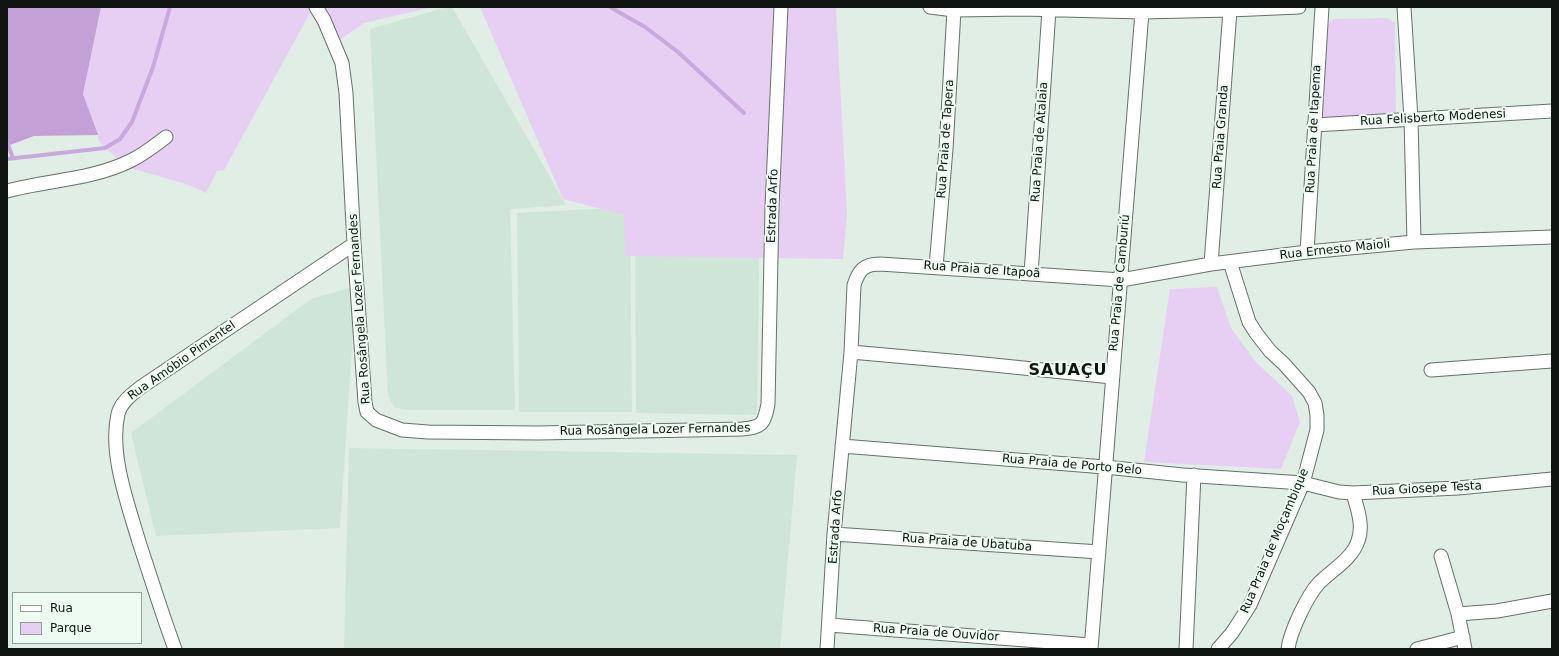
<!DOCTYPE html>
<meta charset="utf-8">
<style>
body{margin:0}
#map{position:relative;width:1559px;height:656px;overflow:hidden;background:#e0eee5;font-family:"DejaVu Sans",sans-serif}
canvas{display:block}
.frame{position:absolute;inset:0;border:8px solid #101512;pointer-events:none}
.legend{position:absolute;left:12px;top:592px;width:130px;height:52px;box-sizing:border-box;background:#edfbf3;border:1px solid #959f99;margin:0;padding:5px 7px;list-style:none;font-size:12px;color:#101512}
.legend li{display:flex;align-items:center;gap:8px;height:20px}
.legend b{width:20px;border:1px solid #959f99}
</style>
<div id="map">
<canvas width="1559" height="656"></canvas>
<div class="frame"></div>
<ul class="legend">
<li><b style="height:5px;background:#fff"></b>Rua</li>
<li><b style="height:11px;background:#e7cff3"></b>Parque</li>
</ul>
</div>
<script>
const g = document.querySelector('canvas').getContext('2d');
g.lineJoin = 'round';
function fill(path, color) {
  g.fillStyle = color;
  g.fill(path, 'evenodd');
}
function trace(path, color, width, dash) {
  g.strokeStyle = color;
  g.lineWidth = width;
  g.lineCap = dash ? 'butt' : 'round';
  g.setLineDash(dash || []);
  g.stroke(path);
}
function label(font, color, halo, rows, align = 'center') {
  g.font = font + ' "DejaVu Sans",sans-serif';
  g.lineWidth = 4;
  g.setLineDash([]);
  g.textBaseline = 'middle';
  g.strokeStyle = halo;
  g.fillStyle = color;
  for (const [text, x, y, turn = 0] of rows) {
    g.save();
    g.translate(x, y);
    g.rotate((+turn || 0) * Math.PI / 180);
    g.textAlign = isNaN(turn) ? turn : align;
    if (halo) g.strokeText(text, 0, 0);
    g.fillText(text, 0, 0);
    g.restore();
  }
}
fill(new Path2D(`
 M 447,7 L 452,7 L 566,205 L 510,209 L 515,410 L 405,410 L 394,407 L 388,396 L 370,29 Z
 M 760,204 L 757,415 L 636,413 L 635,207 Z
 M 630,207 L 632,412 L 519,412 L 517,213 Z
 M 356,286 L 340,528 L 156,536 L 131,433 L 311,299 Z
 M 349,448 L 797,455 L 780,649 L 344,649 Z`), '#cfe5d7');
fill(new Path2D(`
 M 101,7 L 433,7 L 364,23 L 331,46 L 310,13 L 224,170 L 217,171 L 206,193 L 189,185 L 127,167 L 100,143 L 83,94 Z
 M 480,7 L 836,7 L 847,214 L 843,259 L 625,256 L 624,215 L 563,199 Z
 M 1386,18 L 1395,23 L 1396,118 L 1322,120 L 1326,28 L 1333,19 Z
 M 1217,287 L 1231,328 L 1255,361 L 1292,396 L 1300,422 L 1281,469 L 1144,462 L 1170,289 Z`), '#e7cff3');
fill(new Path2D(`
 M 7,7 L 101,7 L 83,94 L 98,135 L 34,136 L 7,146 Z`), '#c3a0d6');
trace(new Path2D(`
 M 610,7 L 645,27 L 678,52 L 744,113
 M 7,142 L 13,158
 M 7,159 L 105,148 L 120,139 L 132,122 L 153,67 L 170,7`), '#caa7dd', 4);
const minor = new Path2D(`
 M 316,7 L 324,20 L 342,63 L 346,93 L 354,244 L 365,402 L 367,412 L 376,420 L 402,430 L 428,432 L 539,433 L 742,429 C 762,427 764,425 768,404 L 772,207 L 781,7
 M 930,7 L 954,10 L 1023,9 L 1142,12 L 1230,10 L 1299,7
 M 1404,7 L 1411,119 L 1414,242
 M 1314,125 L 1552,111
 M 7,191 C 48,180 91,180 130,161 C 143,155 154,146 166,137
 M 1307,252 L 1322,7
 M 1211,264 L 1230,10
 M 936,267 L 946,149 L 954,10
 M 1031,274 L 1049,10
 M 851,352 L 974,363 L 1112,377
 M 1431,370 L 1552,361
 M 842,446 L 1105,467 L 1183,475 L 1303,483 L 1339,492 L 1353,493 L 1458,488 L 1552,479
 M 834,534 L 1099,552
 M 1441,556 L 1458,614 L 1465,649
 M 1458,614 L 1497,611 L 1552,601
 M 829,625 L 1091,645
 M 175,649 C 162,614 151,578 139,542 C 128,504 109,454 118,414 C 121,402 132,394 141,387 L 354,244
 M 827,649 L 834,534 L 851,352 L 854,285 C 859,270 864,264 880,264 L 1121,280 L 1211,264 L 1307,252 L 1414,242 L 1552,237
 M 1091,649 L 1142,12
 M 1186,649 L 1194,475
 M 1218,649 L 1232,633 L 1250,605 L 1303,483 L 1317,430 L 1317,415 L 1315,403 L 1309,392 L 1284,364 L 1270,351 L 1256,333 L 1249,322 L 1230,262
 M 1288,649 C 1290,632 1307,596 1319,583 C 1332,570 1352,559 1358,541 C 1364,525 1357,508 1353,493
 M 1417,649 L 1463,637`);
trace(minor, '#657169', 15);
trace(minor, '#fff', 13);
label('12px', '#101512', '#edfbf3', [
 ["Rua Felisberto Modenesi",1433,118,-3],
 ["Rua Praia de Itapema",1314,129,-87],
 ["Rua Praia Granda",1221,137,-86],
 ["Rua Praia de Tapera",946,139,-86],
 ["Rua Praia de Atalaia",1040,142,-86],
 ["Estrada Arfo",773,206,-88],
 ["Rua Ernesto Maioli",1335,250,-6],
 ["Rua Praia de Itapoã",982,270,4],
 ["Rua Praia de Camburiú",1120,283,-85],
 ["Rua Rosângela Lozer Fernandes",360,309,-94],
 ["Rua Amóbio Pimentel",182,361,-35],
 ["Rua Rosângela Lozer Fernandes",655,430,-1],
 ["Rua Praia de Porto Belo",1072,465,5],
 ["Rua Giosepe Testa",1427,489,-3],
 ["Estrada Arfo",836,527,-86],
 ["Rua Praia de Moçambique",1275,541,-67],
 ["Rua Praia de Ubatuba",967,543,4],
 ["Rua Praia de Ouvidor",936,633,4]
]);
g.letterSpacing = '1px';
label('bold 16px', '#101512', '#edfbf3', [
 ["SAUAÇU",1068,371]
]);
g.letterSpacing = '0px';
</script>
